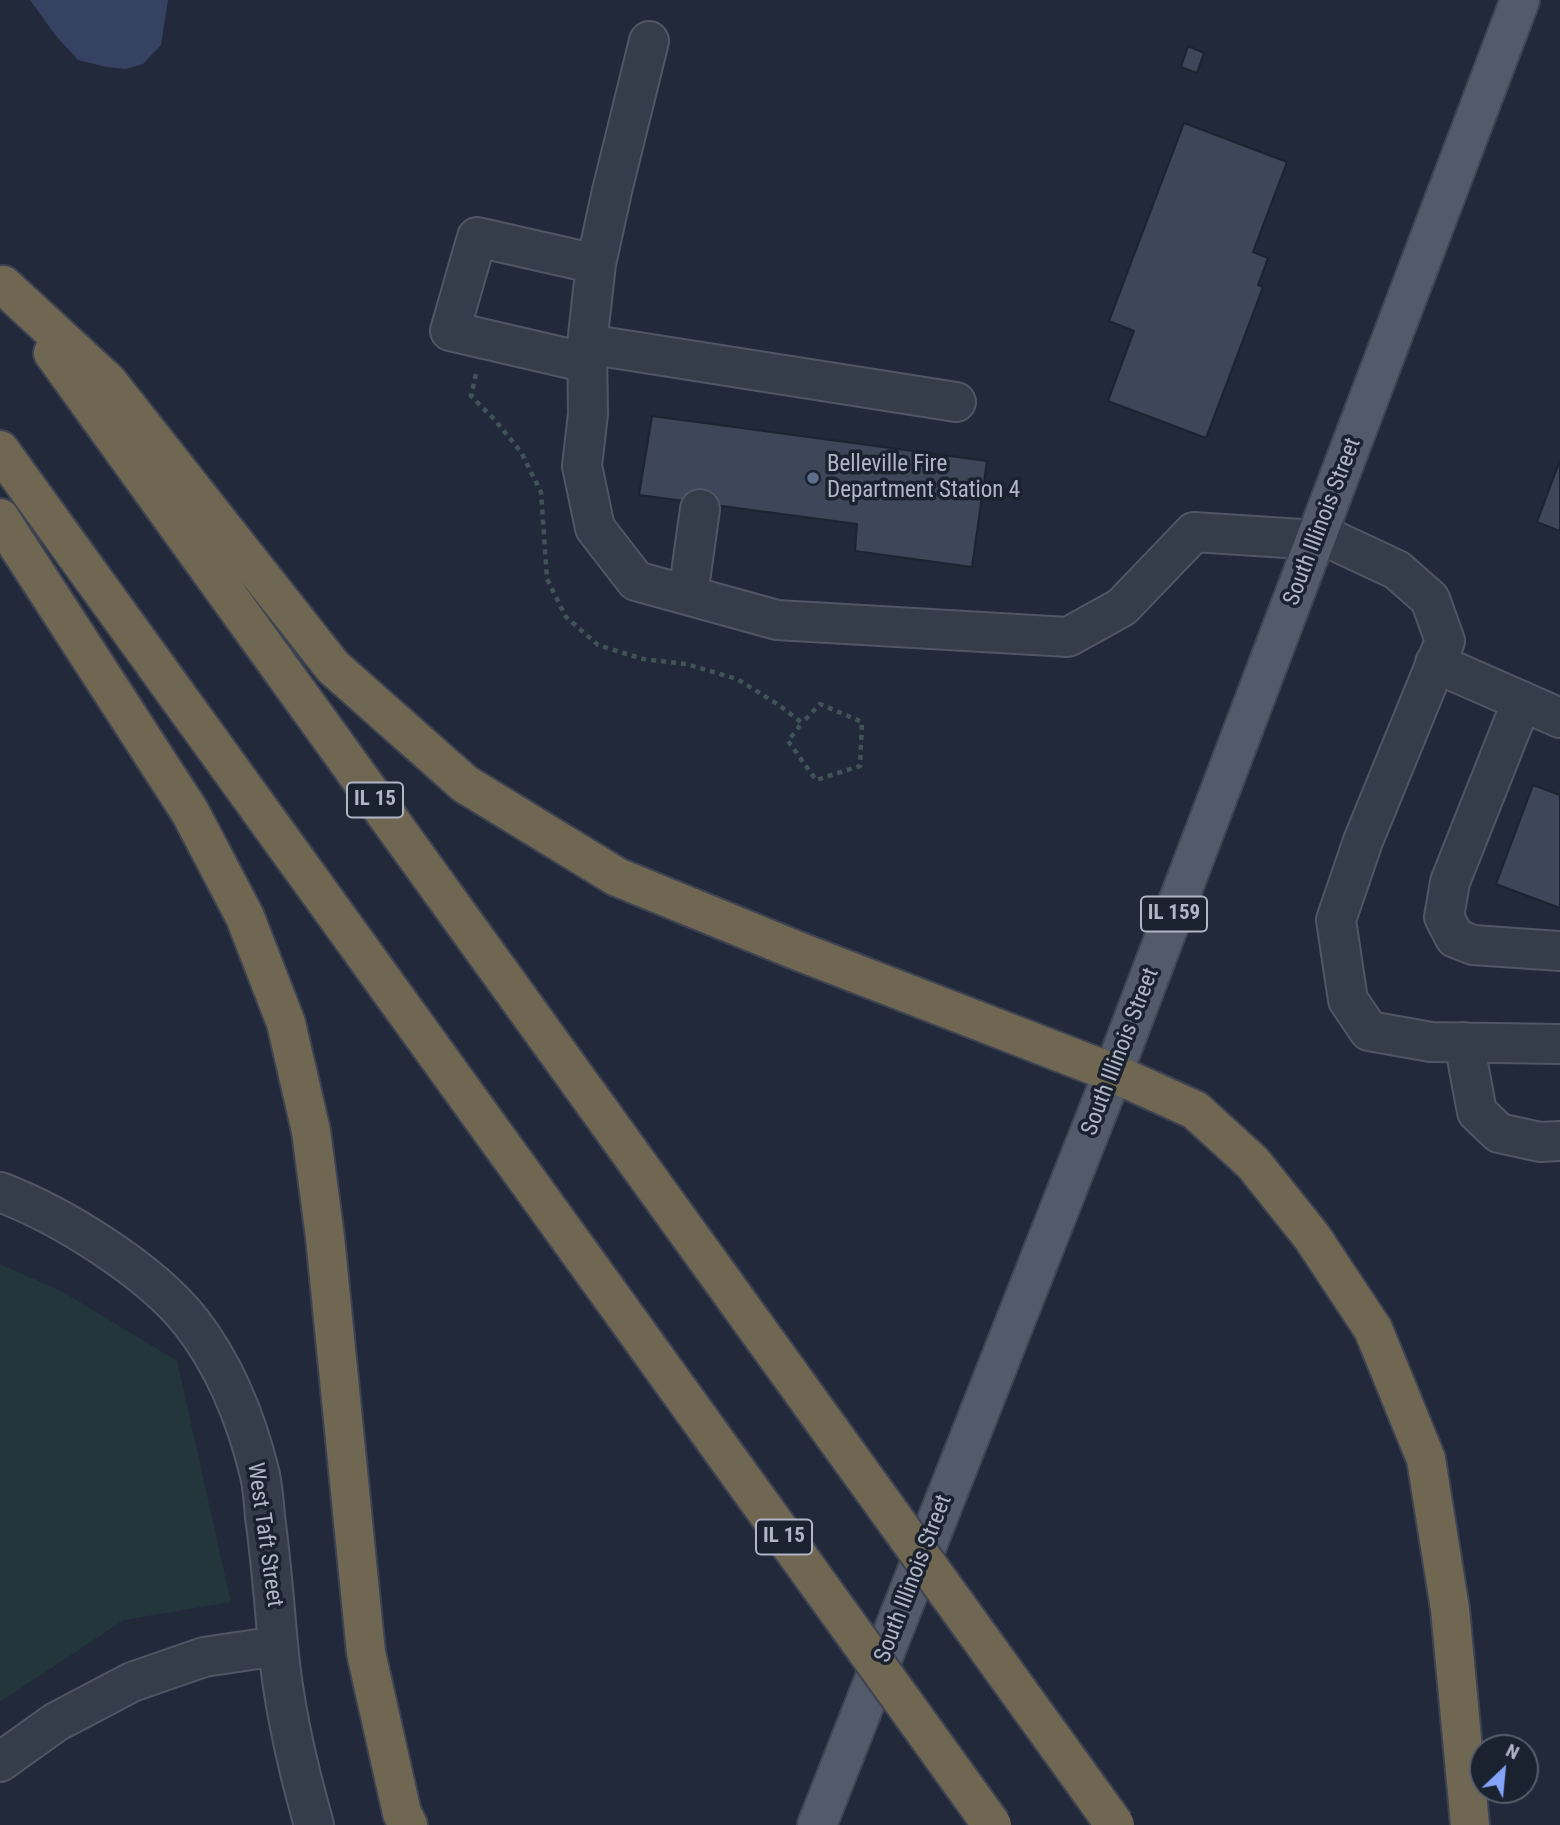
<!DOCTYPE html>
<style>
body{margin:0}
#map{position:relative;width:1560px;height:1825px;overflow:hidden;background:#21293a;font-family:"Roboto Condensed",sans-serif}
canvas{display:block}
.north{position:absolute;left:1469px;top:1734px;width:70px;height:70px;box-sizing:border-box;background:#1a212f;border:2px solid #565d6b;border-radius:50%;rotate:26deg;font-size:19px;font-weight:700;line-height:28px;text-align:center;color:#b0b6c6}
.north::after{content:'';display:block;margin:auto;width:24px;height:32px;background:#83a4f8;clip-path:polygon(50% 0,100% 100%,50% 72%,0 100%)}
</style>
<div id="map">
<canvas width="1560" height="1825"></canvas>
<div class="north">N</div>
</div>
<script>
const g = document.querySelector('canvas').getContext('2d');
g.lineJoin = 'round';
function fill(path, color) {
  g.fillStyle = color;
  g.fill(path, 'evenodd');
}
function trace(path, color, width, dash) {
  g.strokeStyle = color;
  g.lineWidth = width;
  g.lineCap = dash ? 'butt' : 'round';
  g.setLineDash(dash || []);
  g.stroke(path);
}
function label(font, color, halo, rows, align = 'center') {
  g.font = font + ' "Roboto Condensed",sans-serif';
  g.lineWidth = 7;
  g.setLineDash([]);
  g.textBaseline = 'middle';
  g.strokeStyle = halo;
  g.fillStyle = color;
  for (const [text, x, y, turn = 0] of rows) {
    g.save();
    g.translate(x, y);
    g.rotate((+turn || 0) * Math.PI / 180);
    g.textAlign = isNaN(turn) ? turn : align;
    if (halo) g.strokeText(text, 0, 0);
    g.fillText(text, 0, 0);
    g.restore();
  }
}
fill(new Path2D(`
 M 0,1264 L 63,1292 L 177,1361 L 231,1602 L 124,1620 L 0,1702 Z`), '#23363b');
fill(new Path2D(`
 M 30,0 L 168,0 L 161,45 L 143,64 L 126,69 L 106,67 L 78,60 L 56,36 Z`), '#354261');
const building = new Path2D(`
 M 1188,46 L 1204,53 L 1197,73 L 1181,67 Z
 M 1184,123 L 1287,162 L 1253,252 L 1268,258 L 1258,285 L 1263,287 L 1206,438 L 1108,401 L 1134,331 L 1109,321 Z
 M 652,416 L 987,461 L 972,567 L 855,551 L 857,524 L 639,495 Z
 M 1560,460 L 1560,531 L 1537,522 Z
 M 1533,785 L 1560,795 L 1560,908 L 1496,884 Z`);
fill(building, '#3d4759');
trace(building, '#1c2331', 2);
const minor = new Path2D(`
 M 587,344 L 596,264 L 612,191 L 649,41
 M 588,363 L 450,331 L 477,237 L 596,264
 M 956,402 L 587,344 L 588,414 L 582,466 L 595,528 L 636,581 L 777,620 L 1068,637 L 1122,607 L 1194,532 L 1316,540
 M 1318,533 L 1397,570 L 1430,599 L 1445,641 L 1363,841 L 1336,920 L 1348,1000 L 1369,1031 L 1431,1042 L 1560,1044
 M 688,595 L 700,509
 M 1435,663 L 1560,718
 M 1522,701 L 1450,882 L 1444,917 L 1455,938 L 1473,945 L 1560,951
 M 1464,1042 L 1477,1112 L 1499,1133 L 1540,1142 L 1560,1141
 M 0,1192 C 61,1215 150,1270 191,1322 C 225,1366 247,1421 260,1475 C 263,1489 264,1503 265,1517 C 271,1559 274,1601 278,1644 C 283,1705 297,1765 314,1825
 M 0,1762 L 56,1722 L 132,1682 L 204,1657 L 278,1646`);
const major = new Path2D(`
 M 817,1825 L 1113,1073 L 1520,0`);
const highway = new Path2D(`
 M 3,285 L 108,382 L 333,667 L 465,784 L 617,877 L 798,951 L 1113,1073 L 1195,1110 L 1253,1163 L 1312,1237 L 1373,1329 L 1426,1459 L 1450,1609 L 1470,1825
 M 53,353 L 750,1319
 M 0,450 L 577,1249
 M 0,518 L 190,812 L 245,917 L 286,1023 L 311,1131 L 325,1237 L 366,1653 L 402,1813 L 408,1825`);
trace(minor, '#505665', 42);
trace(major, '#3e4553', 42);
trace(highway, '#3d4352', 42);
trace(new Path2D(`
 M 476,374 L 471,396 L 494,419 L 521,452 L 541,492 L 547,579 L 566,617 L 598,645 L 643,659 L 686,664 L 737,679 L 779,705 L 802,723 L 788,741 L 816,780 L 860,766 L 862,722 L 820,704 L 802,723`), '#415358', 4.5, [5, 5]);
trace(minor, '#353c4a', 38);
trace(major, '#535a6a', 38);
trace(highway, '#706752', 38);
const highwayBridge = new Path2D(`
 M 577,1249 L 992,1825
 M 750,1319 L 1115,1825`);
trace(highwayBridge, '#3d4352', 42, []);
trace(highwayBridge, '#706752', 38);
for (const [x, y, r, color] of [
 [813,478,7,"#5c6f8a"]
]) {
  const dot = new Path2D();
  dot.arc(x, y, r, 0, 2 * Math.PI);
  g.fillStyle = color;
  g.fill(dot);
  trace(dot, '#1a212f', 2.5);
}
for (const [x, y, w] of [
 [375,800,56],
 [1174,914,66],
 [784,1537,56]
]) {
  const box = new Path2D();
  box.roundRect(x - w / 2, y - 17.5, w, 35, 5);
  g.fillStyle = '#1a212f';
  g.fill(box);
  trace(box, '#b0b6c6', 2);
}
label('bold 21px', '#b0b6c6', null, [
 ["IL 15",375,800],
 ["IL 159",1174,914],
 ["IL 15",784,1537]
]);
label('23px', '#b0b6c6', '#1a212f', [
 ["Belleville Fire",827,465],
 ["Department Station 4",827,491]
], 'left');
label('23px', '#b0b6c6', '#1a212f', [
 ["South Illinois Street",1323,522,-69],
 ["South Illinois Street",1121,1052,-69],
 ["West Taft Street",264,1535,82],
 ["South Illinois Street",914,1579,-69]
]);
</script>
